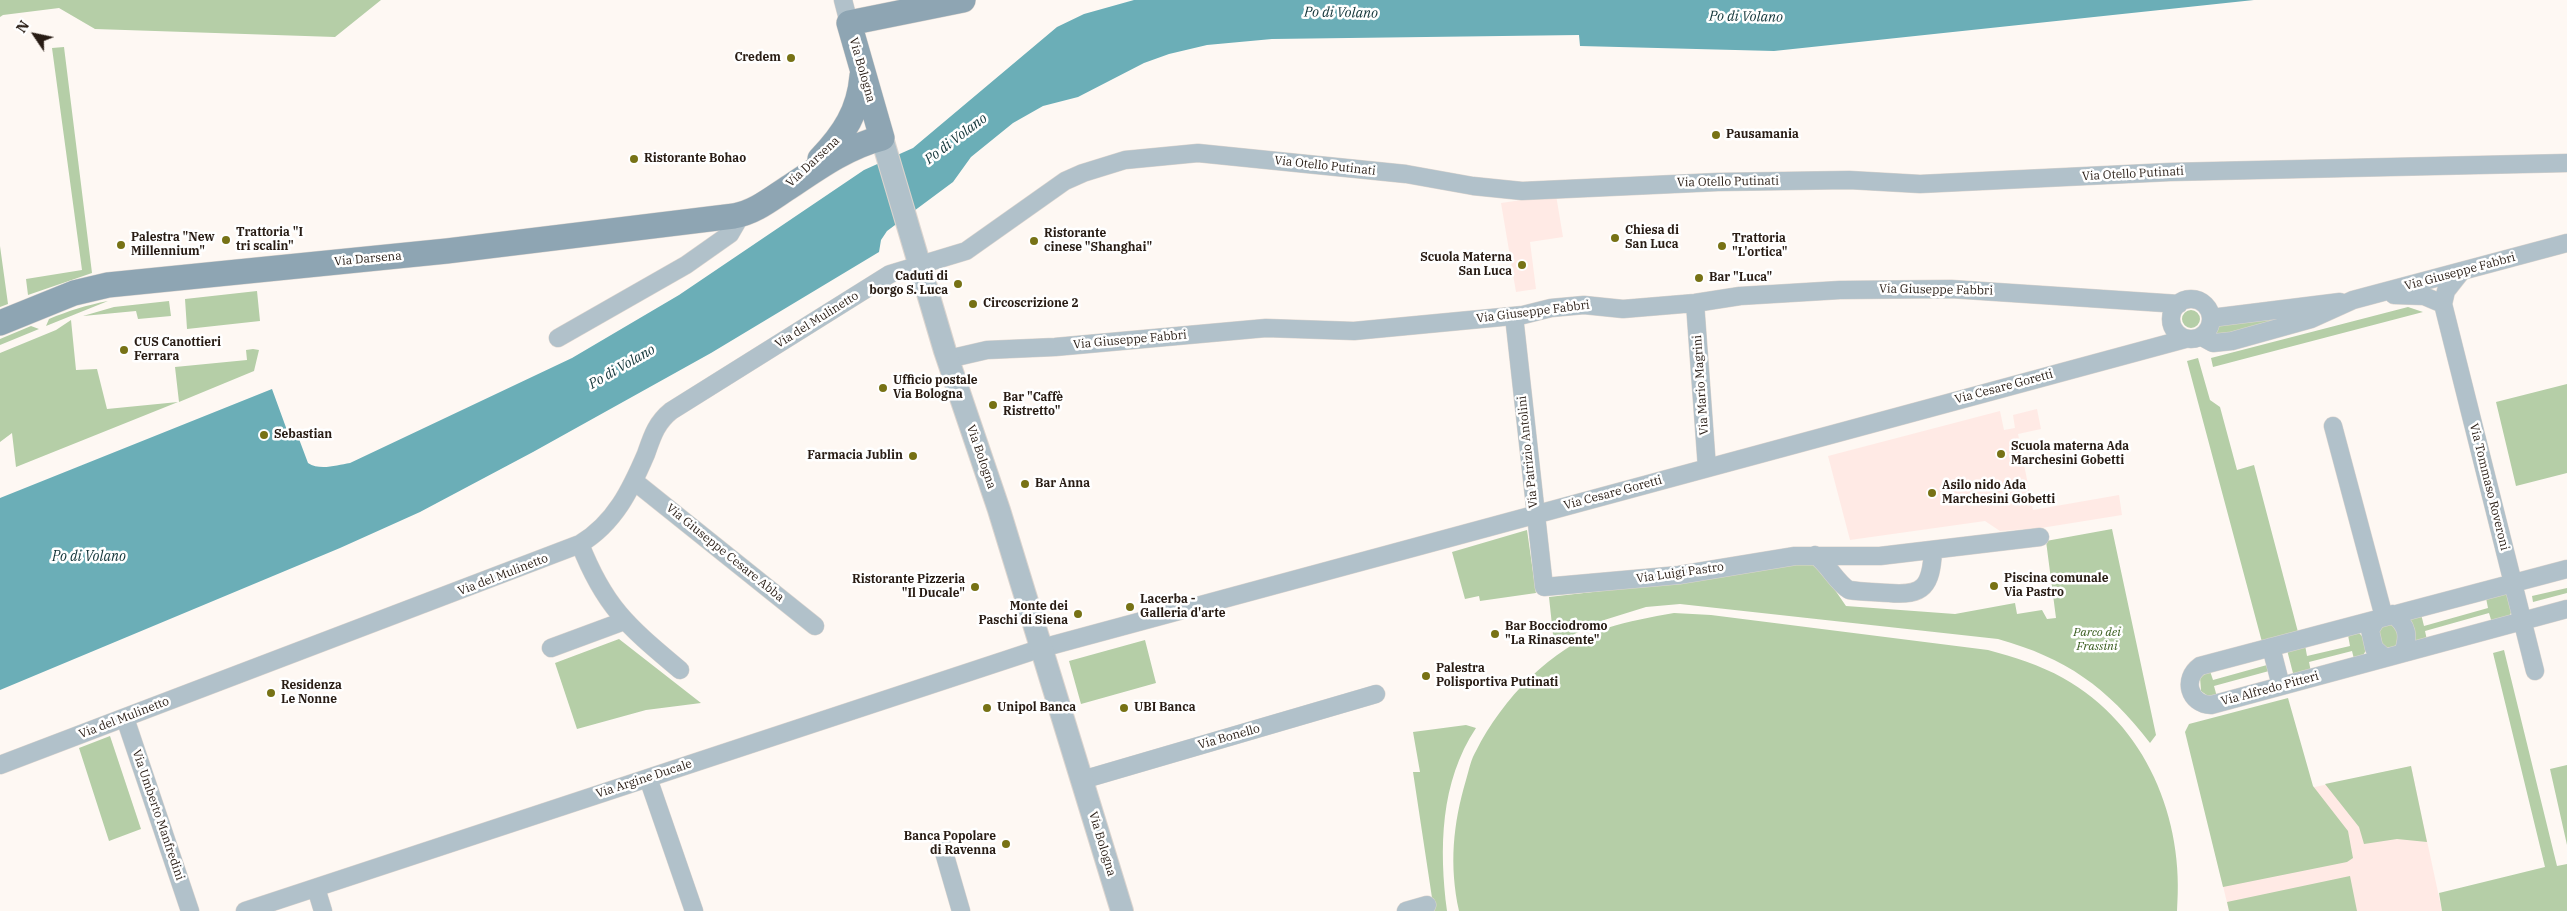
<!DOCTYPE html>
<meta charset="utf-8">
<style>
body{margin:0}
#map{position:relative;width:2567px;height:911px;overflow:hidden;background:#fef8f3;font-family:"IBM Plex Serif",serif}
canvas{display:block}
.north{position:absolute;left:10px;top:10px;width:50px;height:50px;-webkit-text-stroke:4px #fff;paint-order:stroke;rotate:304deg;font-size:14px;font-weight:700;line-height:20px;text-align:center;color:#281c14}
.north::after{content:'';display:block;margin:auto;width:18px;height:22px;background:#281c14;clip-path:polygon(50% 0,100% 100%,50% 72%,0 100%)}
</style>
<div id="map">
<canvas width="2567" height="911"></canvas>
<div class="north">N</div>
</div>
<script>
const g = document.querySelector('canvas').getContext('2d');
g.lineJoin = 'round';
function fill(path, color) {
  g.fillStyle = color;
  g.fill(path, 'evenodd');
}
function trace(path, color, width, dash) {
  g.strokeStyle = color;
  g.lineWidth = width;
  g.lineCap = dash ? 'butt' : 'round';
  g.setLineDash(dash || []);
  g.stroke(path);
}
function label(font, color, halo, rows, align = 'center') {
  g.font = font + ' "IBM Plex Serif",serif';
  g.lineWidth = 5;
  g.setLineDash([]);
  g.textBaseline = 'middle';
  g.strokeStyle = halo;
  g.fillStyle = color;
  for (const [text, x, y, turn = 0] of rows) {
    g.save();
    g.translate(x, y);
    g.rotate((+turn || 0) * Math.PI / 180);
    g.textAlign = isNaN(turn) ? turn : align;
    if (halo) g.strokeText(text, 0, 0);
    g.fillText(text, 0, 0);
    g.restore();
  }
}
fill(new Path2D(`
 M 1556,195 L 1563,237 L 1530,242 L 1536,289 L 1516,292 L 1501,203 Z
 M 2037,409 L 2041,429 L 2018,434 L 2033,510 L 2119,495 L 2122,515 L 2041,528 L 2000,531 L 1985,521 L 1850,540 L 1828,456 L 2000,411 L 2004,430 L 2015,428 L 2013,415 Z
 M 2411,766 L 2442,911 L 2229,911 L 2205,811 Z`), '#ffeae5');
fill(new Path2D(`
 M 0,0 L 381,0 L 335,37 L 95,29 L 59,8 L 3,15 L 0,17 Z
 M 64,47 L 92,273 L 28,295 L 26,279 L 82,270 L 52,48 Z
 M 0,246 L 8,304 L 0,307 Z
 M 257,291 L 260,321 L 187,329 L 185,299 Z
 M 108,301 L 46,326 L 49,319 C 68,311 87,305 108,301 Z
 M 169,301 L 171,316 L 138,319 L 136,311 L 83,316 L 114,307 Z
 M 2408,307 L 2423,312 L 2213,367 L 2211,358 Z
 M2182 319a9 9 0 1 1 18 0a9 9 0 1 1-18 0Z
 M 2318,311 L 2215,337 L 2218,321 Z
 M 71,320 L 76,370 L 97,369 L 107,409 L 178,402 L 16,467 L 12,433 L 0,442 L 0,353 L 56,330 Z
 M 31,326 L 39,329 L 0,345 L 0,339 Z
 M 253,349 L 259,350 L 254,371 L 179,402 L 175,367 L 247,360 L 246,350 Z
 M 2198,358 L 2210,400 L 2220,407 L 2237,470 L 2254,465 L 2298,632 L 2262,642 L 2187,361 Z
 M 2567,384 L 2567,473 L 2516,486 L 2496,402 Z
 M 2112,529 L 2156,735 L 2150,743 C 2107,687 2066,658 1998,639 L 1680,604 L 1646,607 L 1601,621 L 1554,644 L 1549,597 L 1679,582 L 1815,561 L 1846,606 L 1955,614 L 2015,603 L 2017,614 L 2042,610 L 2047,619 L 2056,618 L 2046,541 Z
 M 1527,530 L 1536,593 L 1480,601 L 1479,596 L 1465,599 L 1452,552 Z
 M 2567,588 L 2567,593 L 2533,602 L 2532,596 Z
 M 2501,594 L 2512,596 L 2514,608 L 2508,618 L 2492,623 L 2489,613 L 2425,631 L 2427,640 L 2416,641 L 2412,639 L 2408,621 L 2421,614 L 2424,626 L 2488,608 L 2486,598 Z
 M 1674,613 L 1711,615 L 1988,650 C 2014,657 2040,665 2063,678 C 2146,724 2185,819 2177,911 L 1459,911 C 1449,865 1453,824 1466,780 C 1469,770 1471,759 1476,751 C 1503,698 1550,649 1607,628 C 1629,621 1651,617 1674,613 Z
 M 2394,621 L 2400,634 L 2397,646 L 2387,648 C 2378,643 2377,634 2380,625 Z
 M 2358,632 L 2366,640 L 2368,647 L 2362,657 L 2354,659 L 2352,651 L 2309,662 L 2311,672 L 2294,677 L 2287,650 L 2305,645 L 2307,656 L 2350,646 L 2348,635 Z
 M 619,639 L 701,703 L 646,710 L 577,729 L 555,663 Z
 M 1145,640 L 1156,683 L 1081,704 L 1069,661 Z
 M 2504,650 L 2557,866 L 2567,864 L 2567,911 L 2442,911 L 2439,893 L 2545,867 L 2493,653 Z
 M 2267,665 L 2269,671 L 2214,686 L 2217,697 L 2209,697 L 2201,691 L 2200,677 L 2210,671 L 2213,680 Z
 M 2288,698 L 2313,786 L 2348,831 L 2353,858 L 2347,862 L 2223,887 L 2185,732 L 2189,724 Z
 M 1466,725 L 1476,728 C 1440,782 1439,849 1447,911 L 1434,911 L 1413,772 L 1420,772 L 1413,732 Z
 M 110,736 L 141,829 L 109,841 L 79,748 Z
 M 2567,765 L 2567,845 L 2550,769 Z
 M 2411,766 L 2427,842 L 2397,839 L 2364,844 L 2359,827 L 2325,784 Z
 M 2350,876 L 2357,911 L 2229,911 L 2227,902 Z`), '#b5cea7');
fill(new Path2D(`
 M 1134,0 L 2254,0 L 1774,51 L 1580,46 L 1579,35 L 1272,39 L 1207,45 L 1169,54 L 1144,63 L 1078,97 L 1043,106 L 1013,123 L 971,157 L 953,182 L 887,231 L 881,240 L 879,252 L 711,353 L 533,452 L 420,512 L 340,548 L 0,690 L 0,498 L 272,389 L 288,433 L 296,431 L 308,463 C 320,471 337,465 350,463 L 572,358 L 679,295 L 864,170 L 913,148 L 1057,27 L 1084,14 Z`), '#6baeb7');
const minor = new Path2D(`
 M 843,0 L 849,23
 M 2461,272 L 2446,291 L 2443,304 L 2535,671
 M 2394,295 L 2424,296 L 2443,304
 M2171 319a20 20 0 1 1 40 0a20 20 0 1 1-40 0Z
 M 1695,303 L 1707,468
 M 1514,316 L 1544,587 L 1679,575 L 1795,556 L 1880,556 L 2040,537
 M 2211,318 L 2340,302
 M 2202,337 L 2213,343 L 2232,341 L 2311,319 L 2353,300 L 2567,243
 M 558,338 L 686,265 L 730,234 L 741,215
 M 948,359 L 987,350 L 1055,347 L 1266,328 L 1354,331 L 1523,315 L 1551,308 L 1584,305 L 1623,309 L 1695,303 L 1740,296 L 1840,290 L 1951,289 L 2179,304
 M 2333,426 L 2384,617
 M 634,481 L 815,626
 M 580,544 C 605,608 629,627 680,670
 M 1815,555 C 1829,565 1836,582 1849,590 C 1862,592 1876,592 1889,593 C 1924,596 1931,586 1933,551
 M 2567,569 L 2200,666 C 2182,679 2189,704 2211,705 L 2567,609
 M 2393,614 C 2408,626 2409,636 2403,653
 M 2377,619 L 2370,630 L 2374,648 L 2385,658
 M 2271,647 L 2281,686
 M 551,648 L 624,621
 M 125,718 L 190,911
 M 0,765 L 580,544 C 615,523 631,489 646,454 C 652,437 656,423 671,411 L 890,274 L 966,251 L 1065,181 L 1083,173 L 1125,160 L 1198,153 L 1406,174 L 1473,186 L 1522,191 L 1718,182 L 1849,180 L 1920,184 L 2170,172 L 2567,163
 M 648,778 L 694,911
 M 1082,780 L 1376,694
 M 941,842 L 961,911
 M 316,888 L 323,911
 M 245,911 L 1042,648 L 2185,339
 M 1406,911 L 1427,905`);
const tertiary = new Path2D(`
 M 882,138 L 945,351 L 999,510 L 1122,911`);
const secondary = new Path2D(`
 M 820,159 C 844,134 859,111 862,76
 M 0,323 L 74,293 L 108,285 L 447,251 L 734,216 C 756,212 772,198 791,186 C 819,167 849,146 882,138 L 849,23 L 963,0`);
trace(minor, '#dcd5cf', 19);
trace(tertiary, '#dcd5cf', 24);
trace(secondary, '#dcd5cf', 26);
trace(minor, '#b1c1ca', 18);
trace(tertiary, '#b1c1ca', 22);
trace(secondary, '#8ea5b3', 25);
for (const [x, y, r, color] of [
 [791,58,5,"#777215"],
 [1716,135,5,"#777215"],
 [634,159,5,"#777215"],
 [1615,238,5,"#777215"],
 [226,240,5,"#777215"],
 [1034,241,5,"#777215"],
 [121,245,5,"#777215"],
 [1722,246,5,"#777215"],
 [1522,265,5,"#777215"],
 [1699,278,5,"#777215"],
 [958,284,5,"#777215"],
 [973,304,5,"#777215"],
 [124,350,5,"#777215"],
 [883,388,5,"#777215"],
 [993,405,5,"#777215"],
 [264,435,5,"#777215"],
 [2001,454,5,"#777215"],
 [913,456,5,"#777215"],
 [1025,484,5,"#777215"],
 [1932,493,5,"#777215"],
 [1994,586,5,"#777215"],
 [975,587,5,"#777215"],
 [1130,607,5,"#777215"],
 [1078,614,5,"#777215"],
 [1495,634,5,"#777215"],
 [1426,676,5,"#777215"],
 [271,693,5,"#777215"],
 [987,708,5,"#777215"],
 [1124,708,5,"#777215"],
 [1006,844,5,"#777215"]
]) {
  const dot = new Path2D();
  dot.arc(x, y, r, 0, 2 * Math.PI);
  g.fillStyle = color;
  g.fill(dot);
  trace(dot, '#fff', 2);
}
label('bold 12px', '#281c14', '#fff', [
 ["Credem",781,58,"right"],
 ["Pausamania",1726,135],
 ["Ristorante Bohao",644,159],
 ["Chiesa di",1625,231],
 ["San Luca",1625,245],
 ["Trattoria \"I",236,233],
 ["tri scalin\"",236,247],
 ["Ristorante",1044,234],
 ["cinese \"Shanghai\"",1044,248],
 ["Palestra \"New",131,238],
 ["Millennium\"",131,252],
 ["Trattoria",1732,239],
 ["\"L'ortica\"",1732,253],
 ["Scuola Materna",1512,258,"right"],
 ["San Luca",1512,272,"right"],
 ["Caduti di",948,277,"right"],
 ["borgo S. Luca",948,291,"right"],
 ["Bar \"Luca\"",1709,278],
 ["Circoscrizione 2",983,304],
 ["CUS Canottieri",134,343],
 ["Ferrara",134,357],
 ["Ufficio postale",893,381],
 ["Via Bologna",893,395],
 ["Bar \"Caffè",1003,398],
 ["Ristretto\"",1003,412],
 ["Sebastian",274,435],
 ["Scuola materna Ada",2011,447],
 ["Marchesini Gobetti",2011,461],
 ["Farmacia Jublin",903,456,"right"],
 ["Bar Anna",1035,484],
 ["Asilo nido Ada",1942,486],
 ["Marchesini Gobetti",1942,500],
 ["Piscina comunale",2004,579],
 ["Via Pastro",2004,593],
 ["Ristorante Pizzeria",965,580,"right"],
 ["\"Il Ducale\"",965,594,"right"],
 ["Lacerba -",1140,600],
 ["Galleria d'arte",1140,614],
 ["Monte dei",1068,607,"right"],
 ["Paschi di Siena",1068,621,"right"],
 ["Bar Bocciodromo",1505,627],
 ["\"La Rinascente\"",1505,641],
 ["Palestra",1436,669],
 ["Polisportiva Putinati",1436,683],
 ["Residenza",281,686],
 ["Le Nonne",281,700],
 ["Unipol Banca",997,708],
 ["UBI Banca",1134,708],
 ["Banca Popolare",996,837,"right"],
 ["di Ravenna",996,851,"right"]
], 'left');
label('12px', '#281c14', '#fff', [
 ["Via Bologna",862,70,74],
 ["Via Darsena",813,162,-43],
 ["Via Otello Putinati",1325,166,6],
 ["Via Otello Putinati",2133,174,-3],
 ["Via Otello Putinati",1728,182,-1],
 ["Via Darsena",368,259,-5],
 ["Via Giuseppe Fabbri",2460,272,-15],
 ["Via Giuseppe Fabbri",1936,290,1],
 ["Via Giuseppe Fabbri",1533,312,-7],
 ["Via del Mulinetto",817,320,-32],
 ["Via Giuseppe Fabbri",1130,340,-5],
 ["Via Mario Magrini",1701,385,-94],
 ["Via Cesare Goretti",2004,387,-15],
 ["Via Patrizio Antolini",1528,452,-96],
 ["Via Bologna",981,457,71],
 ["Via Tommaso Roveroni",2489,487,76],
 ["Via Cesare Goretti",1613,493,-15],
 ["Via Giuseppe Cesare Abba",725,553,39],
 ["Via Luigi Pastro",1680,573,-8],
 ["Via del Mulinetto",503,575,-21],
 ["Via Alfredo Pitteri",2270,689,-15],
 ["Via del Mulinetto",124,718,-21],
 ["Via Bonello",1229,737,-16],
 ["Via Argine Ducale",644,779,-18],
 ["Via Umberto Manfredini",158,815,71],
 ["Via Bologna",1102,844,73]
]);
label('italic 12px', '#385c1e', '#fff', [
 ["Parco dei",2097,633],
 ["Frassini",2097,647]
]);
label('italic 14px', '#103337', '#fff', [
 ["Po di Volano",1341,13,1],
 ["Po di Volano",1746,17,1],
 ["Po di Volano",956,139,-37],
 ["Po di Volano",622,367,-30],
 ["Po di Volano",89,557]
]);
</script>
